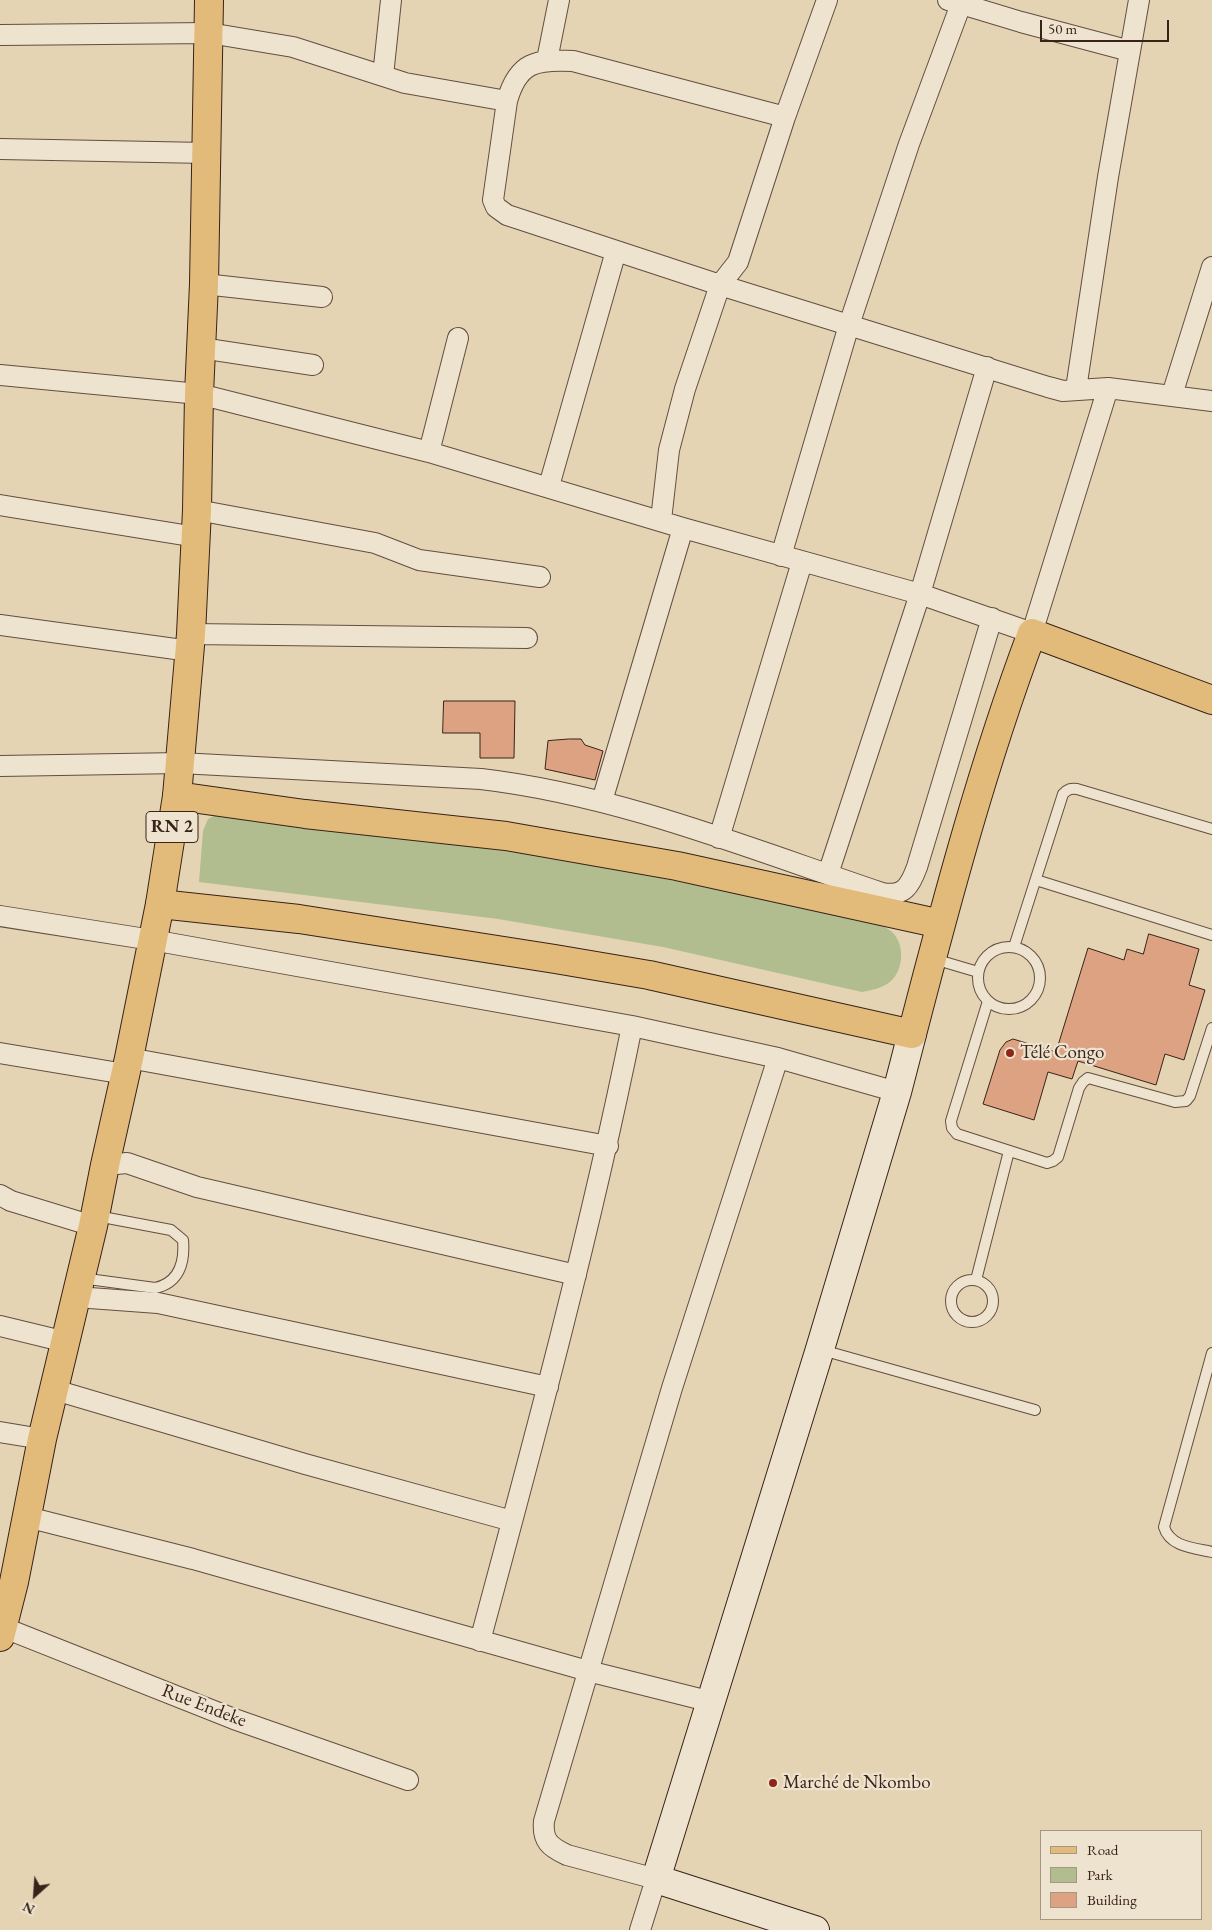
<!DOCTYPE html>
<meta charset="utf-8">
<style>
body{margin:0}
#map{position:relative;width:1212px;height:1930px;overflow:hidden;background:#e4d4b4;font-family:"EB Garamond",serif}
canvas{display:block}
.legend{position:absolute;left:1040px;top:1830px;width:162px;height:90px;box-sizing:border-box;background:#ede3ce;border:1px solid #a59686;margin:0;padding:6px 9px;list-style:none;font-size:15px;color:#382219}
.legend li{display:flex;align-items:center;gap:10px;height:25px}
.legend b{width:25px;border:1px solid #a59686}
.north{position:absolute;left:10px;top:1870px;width:50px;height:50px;-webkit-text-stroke:4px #ede3ce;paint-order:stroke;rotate:206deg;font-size:14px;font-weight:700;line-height:20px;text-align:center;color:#382219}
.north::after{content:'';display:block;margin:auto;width:18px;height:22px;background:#382219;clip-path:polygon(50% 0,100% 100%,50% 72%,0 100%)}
.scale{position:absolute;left:1040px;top:20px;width:129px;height:22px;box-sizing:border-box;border:2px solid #382219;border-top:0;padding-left:6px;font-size:15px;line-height:18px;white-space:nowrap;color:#382219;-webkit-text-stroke:4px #ede3ce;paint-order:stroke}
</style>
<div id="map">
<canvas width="1212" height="1930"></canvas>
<ul class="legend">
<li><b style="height:6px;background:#e2ba7a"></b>Road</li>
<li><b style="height:14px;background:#b1bd8f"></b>Park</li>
<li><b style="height:14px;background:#dda282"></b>Building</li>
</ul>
<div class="north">N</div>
<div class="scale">50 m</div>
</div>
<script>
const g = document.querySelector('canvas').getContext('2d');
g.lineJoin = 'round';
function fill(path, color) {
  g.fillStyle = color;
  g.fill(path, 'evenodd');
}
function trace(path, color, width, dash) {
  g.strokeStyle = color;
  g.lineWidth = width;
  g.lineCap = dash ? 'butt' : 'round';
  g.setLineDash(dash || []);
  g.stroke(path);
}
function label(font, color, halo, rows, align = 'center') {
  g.font = font + ' "EB Garamond",serif';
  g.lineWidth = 4.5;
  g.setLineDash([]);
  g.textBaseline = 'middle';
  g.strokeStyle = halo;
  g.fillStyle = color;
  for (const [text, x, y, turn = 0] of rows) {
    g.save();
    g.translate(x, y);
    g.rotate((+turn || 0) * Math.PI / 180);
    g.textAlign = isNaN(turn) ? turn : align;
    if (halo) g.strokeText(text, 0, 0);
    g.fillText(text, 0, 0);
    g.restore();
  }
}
fill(new Path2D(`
 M 216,815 L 255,818 L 495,846 L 593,864 L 854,918 C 864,921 879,923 888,929 C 905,939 905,968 891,981 C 883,988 872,990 862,992 L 663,947 L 498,919 L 199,882 L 203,831 L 208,819 Z`), '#b1bd8f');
const building = new Path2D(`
 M 444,701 L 515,701 L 514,758 L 480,758 L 480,733 L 443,733 Z
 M 569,739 L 581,739 L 585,745 L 603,751 L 595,780 L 545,769 L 548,741 Z
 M 1149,934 L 1199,949 L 1189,985 L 1205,990 L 1184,1060 L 1165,1054 L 1156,1085 L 1078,1061 L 1072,1079 L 1048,1072 L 1034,1120 L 983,1104 L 1000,1050 L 1006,1042 L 1013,1039 L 1056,1052 L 1088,948 L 1124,960 L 1127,949 L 1143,954 Z`);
fill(building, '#dda282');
trace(building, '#382219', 1);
const lane = new Path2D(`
 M 1036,880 L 1212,935
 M978 978a31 31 0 1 1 62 0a31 31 0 1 1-62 0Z
 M 1014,947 L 1063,794 C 1068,789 1071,788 1077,789 L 1212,829
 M 934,959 L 978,972
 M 988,1001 L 951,1121 L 952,1128 L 957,1134 L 1047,1163 L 1053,1161 L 1058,1157 L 1079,1088 L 1083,1082 L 1088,1078 L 1175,1102 L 1186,1101 L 1190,1096 L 1212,1028
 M 81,1278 L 155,1288 C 179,1283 185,1263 183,1240 L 171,1230 L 97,1216
 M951 1301a21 21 0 1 1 42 0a21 21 0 1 1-42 0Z
 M 976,1280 L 1009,1151
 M 822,1350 L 1035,1410
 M 1212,1353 L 1164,1527 C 1170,1547 1194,1548 1212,1552`);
const street = new Path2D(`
 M 948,0 L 1021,22 L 1130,51
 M 0,35 L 209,33 L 293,47 L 405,83 L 507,101
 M 547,60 L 559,0
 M 383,76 L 391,0
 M 785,117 L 573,61 C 536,59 518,62 507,101 L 493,200 L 496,207 L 507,215 L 720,285 L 1048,387 L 1063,391 L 1108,388 L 1212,401
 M 0,149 L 206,153
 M 204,284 L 322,297
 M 201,348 L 313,365
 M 0,375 L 199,394 L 429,452 L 683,528 L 920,594 L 1032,633 L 1108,388
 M 1076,389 L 1108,177 L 1139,0
 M 1172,395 L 1212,267
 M 429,452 L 458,338
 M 549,486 L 616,251
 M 0,505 L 196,537
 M 197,510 L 375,543 L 419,560 L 540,577
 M 661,520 L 669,450 L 685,389 L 720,285 L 738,262 L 785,117 L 827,0
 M 781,556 L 849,325 L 909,144 L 961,4
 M 0,625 L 190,651
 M 191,634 L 527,638
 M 0,766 L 180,763 L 481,779 C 618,795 751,849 882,893 C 904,897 910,886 917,867 L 992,618
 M 602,801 L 683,528
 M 719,838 L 802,562
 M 828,874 L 920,594 L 987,367
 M 0,916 L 152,940 L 632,1026 L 778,1058 L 897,1092
 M 0,1053 L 125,1074
 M 129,1058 L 608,1146
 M 105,1165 L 127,1163 L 197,1187 L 576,1275
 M 0,1195 L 11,1201 L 93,1226
 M 76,1297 L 158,1303 L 548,1387
 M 0,1326 L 66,1342
 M 55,1390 L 305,1464 L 512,1521
 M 0,1432 L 42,1439
 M 27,1517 L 193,1559 L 588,1671 L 712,1702
 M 2,1627 L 234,1719 L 408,1780
 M 480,1641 C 535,1437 590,1233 632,1026
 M 640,1930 L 656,1879 L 567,1855 C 550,1847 542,1841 544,1821 L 672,1388 L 778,1058`);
const secondary = new Path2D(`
 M 815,1930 L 656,1879 L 820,1349 L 897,1092 L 912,1034`);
const primary = new Path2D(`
 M 177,796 L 305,814 L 506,836 L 677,866 L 941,924
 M 160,904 L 299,919 L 555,959 L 649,975 L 912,1034 C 947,899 983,764 1032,633 L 1212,700`);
const highway = new Path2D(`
 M 0,1637 L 14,1582 L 42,1439 L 93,1226 L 105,1165 L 129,1058 L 160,904 L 177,796 L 191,634 L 197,510 L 199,394 L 204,284 L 209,0`);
trace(lane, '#634e40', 12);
trace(street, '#634e40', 22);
trace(secondary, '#382219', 30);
trace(primary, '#382219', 30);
trace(highway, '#382219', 30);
trace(lane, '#ede3ce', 10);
trace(street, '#ede3ce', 20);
trace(secondary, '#ede3ce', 28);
trace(primary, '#e2ba7a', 28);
trace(highway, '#e2ba7a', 28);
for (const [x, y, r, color] of [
 [1010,1053,5,"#8f2418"],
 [773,1783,5,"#8f2418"]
]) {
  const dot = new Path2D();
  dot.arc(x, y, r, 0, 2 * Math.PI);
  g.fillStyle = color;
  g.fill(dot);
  trace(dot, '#ede3ce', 2);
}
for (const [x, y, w] of [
 [172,827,52]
]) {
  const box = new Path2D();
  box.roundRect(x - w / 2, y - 15.5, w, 31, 4);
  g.fillStyle = '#ede3ce';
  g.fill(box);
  trace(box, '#382219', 1);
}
label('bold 18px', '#382219', null, [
 ["RN 2",172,827]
]);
label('19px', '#382219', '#ede3ce', [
 ["Télé Congo",1020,1053],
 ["Marché de Nkombo",783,1783]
], 'left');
label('19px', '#382219', '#ede3ce', [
 ["Rue Endeke",204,1706,21]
]);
</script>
